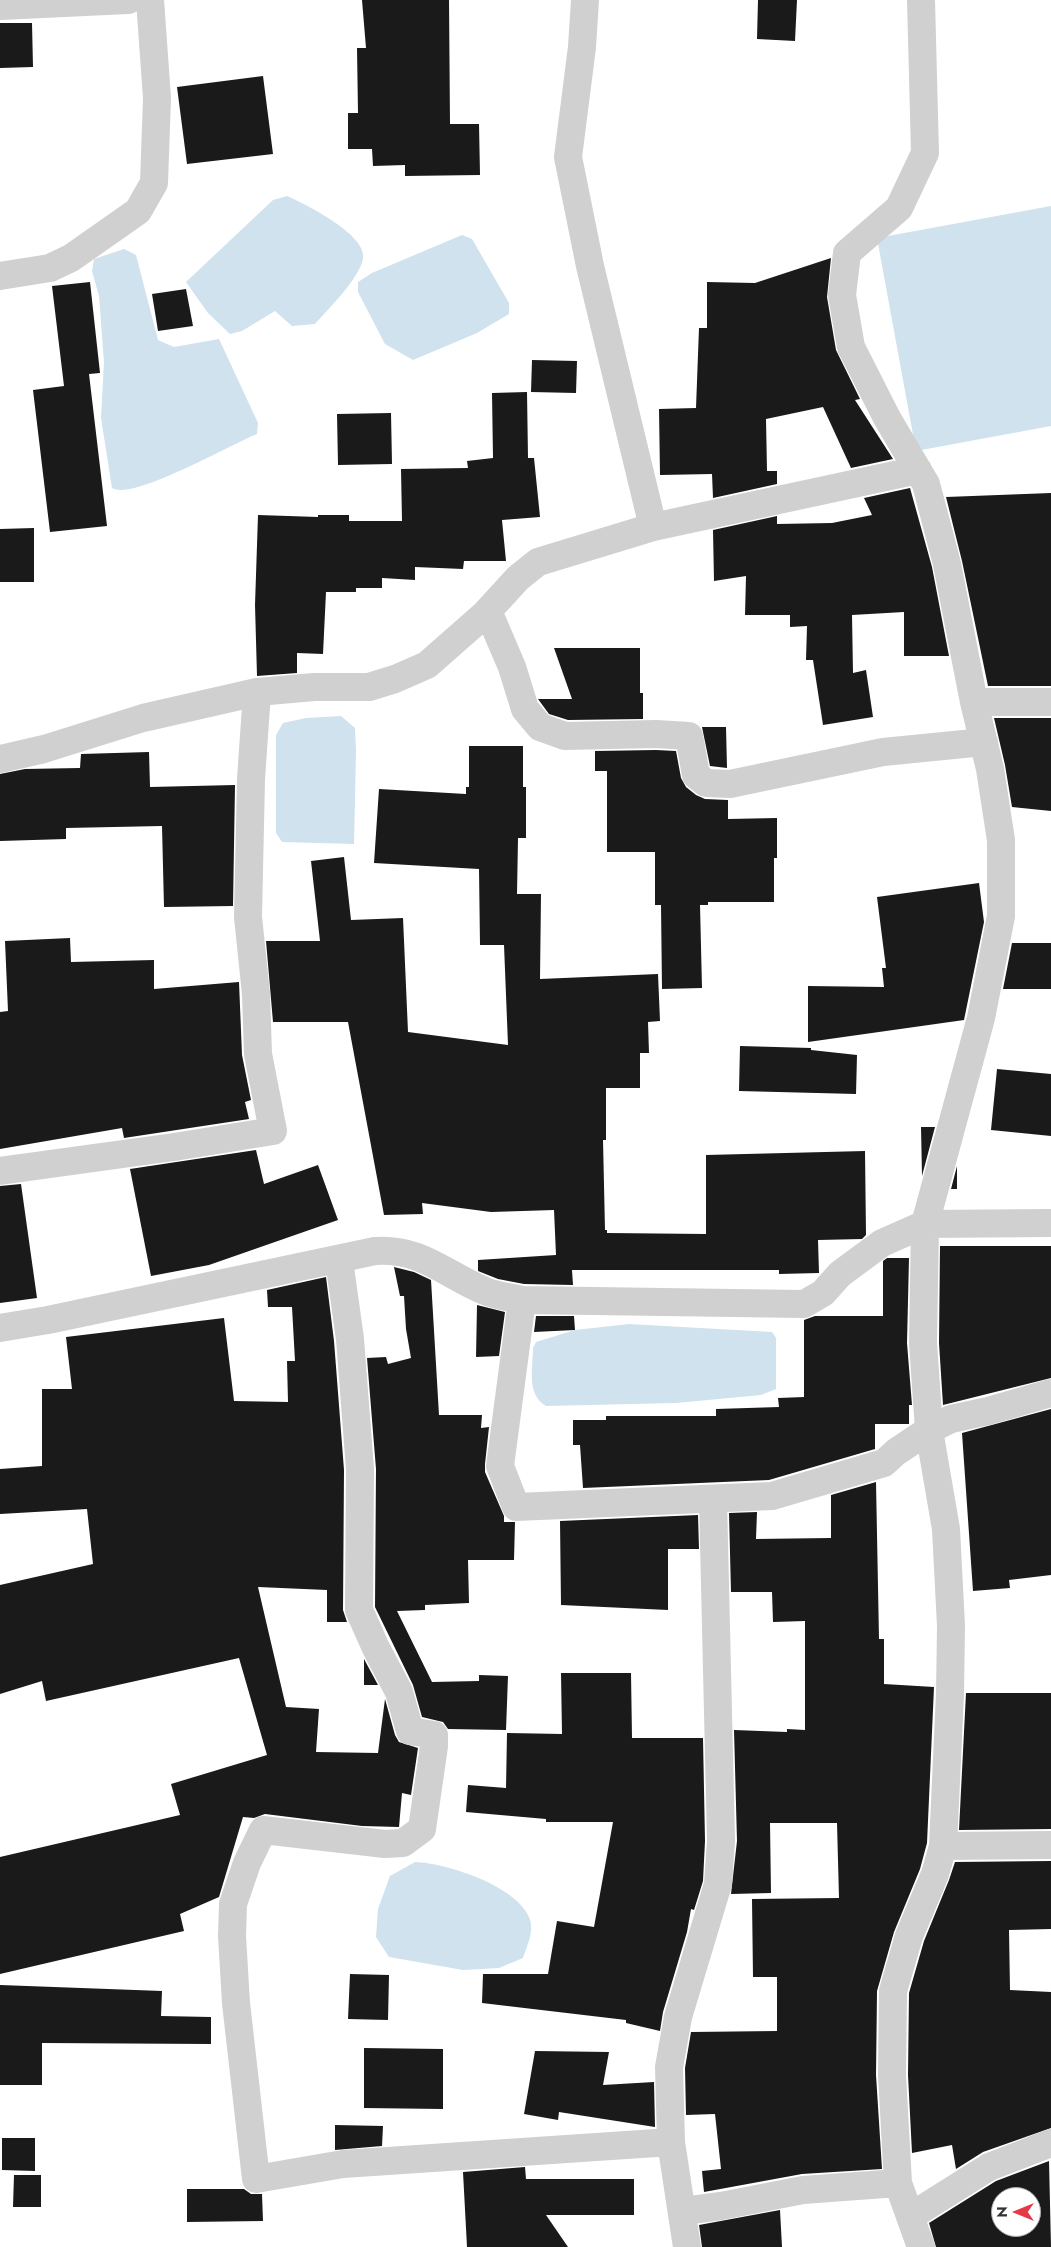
<!DOCTYPE html>
<style>
body{margin:0}
#map{position:relative;width:1051px;height:2247px;overflow:hidden;background:#fff;font-family:Jost,sans-serif}
canvas{display:block}
.north{position:absolute;left:991px;top:2187px;width:50px;height:50px;box-sizing:border-box;background:#fff;border:1px solid #adadad;border-radius:50%;rotate:270deg;font-size:14px;font-weight:700;line-height:20px;text-align:center;color:#333}
.north::after{content:'';display:block;margin:auto;width:18px;height:22px;background:#e63946;clip-path:polygon(50% 0,100% 100%,50% 72%,0 100%)}
</style>
<div id="map">
<canvas width="1051" height="2247"></canvas>
<div class="north">N</div>
</div>
<script>
const g = document.querySelector('canvas').getContext('2d');
g.lineJoin = 'round';
function fill(path, color) {
  g.fillStyle = color;
  g.fill(path, 'evenodd');
}
function trace(path, color, width, dash) {
  g.strokeStyle = color;
  g.lineWidth = width;
  g.lineCap = dash ? 'butt' : 'round';
  g.setLineDash(dash || []);
  g.stroke(path);
}
fill(new Path2D(`
 M 287,196 C 305,204 368,235 363,259 C 358,280 330,307 315,324 L 292,326 L 275,311 L 242,331 L 230,334 L 208,313 L 186,282 L 273,200 Z
 M 1051,206 L 1051,426 L 916,451 L 877,238 Z
 M 462,235 L 472,239 L 509,303 L 509,314 L 477,333 L 413,360 L 385,344 L 358,292 L 358,282 L 372,273 Z
 M 124,249 L 136,255 L 158,340 L 174,347 L 219,339 L 258,423 L 257,434 C 231,444 133,501 112,488 L 101,418 L 104,362 L 99,296 L 92,271 L 94,259 Z
 M 341,716 L 355,728 L 356,751 L 354,844 L 282,842 L 276,833 L 276,735 L 283,723 L 306,718 Z
 M 629,1324 L 772,1332 L 776,1338 L 776,1389 L 761,1395 L 676,1403 L 546,1406 C 526,1394 533,1369 533,1348 L 536,1342 L 575,1330 Z
 M 415,1862 C 447,1863 516,1886 529,1917 C 535,1930 527,1946 523,1958 L 499,1968 L 463,1970 L 389,1957 L 376,1937 L 378,1909 L 390,1876 Z`), '#cfe2ee');
fill(new Path2D(`
 M 362,0 L 449,0 L 450,124 L 479,124 L 480,175 L 405,176 L 405,165 L 373,166 L 372,149 L 348,149 L 348,113 L 358,113 L 357,48 L 366,48 Z
 M 758,0 L 797,0 L 795,41 L 757,39 Z
 M 0,23 L 32,23 L 33,67 L 0,68 Z
 M 263,76 L 273,154 L 187,164 L 177,87 Z
 M 831,258 L 827,297 L 836,350 L 860,399 L 855,400 L 893,459 L 851,468 L 823,407 L 766,419 L 767,471 L 777,471 L 777,484 L 713,498 L 712,474 L 660,475 L 659,409 L 696,408 L 699,328 L 707,328 L 707,282 L 755,283 Z
 M 90,282 L 100,373 L 89,374 L 107,526 L 50,532 L 33,390 L 64,386 L 52,286 Z
 M 186,289 L 193,326 L 158,331 L 152,294 Z
 M 532,360 L 577,361 L 576,393 L 531,392 Z
 M 527,392 L 528,458 L 534,458 L 540,517 L 502,520 L 506,561 L 464,561 L 463,569 L 415,567 L 415,580 L 382,578 L 382,588 L 356,588 L 356,592 L 326,592 L 323,654 L 297,653 L 297,673 L 257,676 L 255,605 L 258,515 L 318,517 L 318,515 L 349,515 L 349,521 L 402,521 L 401,469 L 468,468 L 467,461 L 493,458 L 492,393 Z
 M 391,413 L 392,464 L 338,465 L 337,414 Z
 M 910,488 L 932,567 L 949,656 L 904,656 L 904,612 L 852,615 L 853,673 L 866,670 L 873,717 L 823,725 L 813,660 L 806,660 L 807,626 L 790,627 L 790,615 L 745,615 L 746,576 L 714,581 L 713,530 L 777,516 L 777,524 L 832,523 L 872,515 L 864,498 Z
 M 1051,493 L 1051,686 L 988,686 L 962,561 L 946,497 Z
 M 34,528 L 34,582 L 0,582 L 0,529 Z
 M 554,648 L 640,648 L 640,693 L 643,693 L 643,719 L 568,720 L 549,714 L 538,699 L 572,699 Z
 M 994,718 L 1051,718 L 1051,811 L 1012,807 L 1005,765 Z
 M 702,727 L 726,727 L 727,768 L 710,766 Z
 M 469,746 L 523,746 L 523,787 L 526,787 L 526,838 L 518,838 L 517,894 L 541,894 L 540,979 L 658,974 L 660,1021 L 648,1022 L 649,1053 L 640,1053 L 640,1088 L 606,1088 L 606,1140 L 603,1140 L 605,1230 L 607,1230 L 607,1233 L 706,1234 L 706,1155 L 865,1151 L 866,1235 L 862,1239 L 818,1240 L 819,1273 L 779,1274 L 779,1270 L 572,1270 L 573,1285 L 524,1284 L 498,1279 L 478,1271 L 478,1260 L 556,1255 L 554,1210 L 491,1212 L 422,1203 L 423,1214 L 384,1215 L 348,1022 L 273,1022 L 266,941 L 320,941 L 311,861 L 344,857 L 351,920 L 403,918 L 408,1032 L 508,1045 L 504,945 L 480,945 L 479,869 L 374,863 L 379,789 L 466,794 L 466,787 L 469,787 Z
 M 656,750 L 676,751 L 681,778 L 686,787 L 696,795 L 705,799 L 728,800 L 728,819 L 777,818 L 777,858 L 774,858 L 774,902 L 708,902 L 708,905 L 700,905 L 702,988 L 662,989 L 661,905 L 655,905 L 655,852 L 607,852 L 607,771 L 595,771 L 595,751 Z
 M 149,752 L 150,787 L 235,785 L 233,906 L 164,907 L 162,826 L 66,828 L 66,839 L 0,841 L 0,774 L 25,769 L 80,768 L 81,754 Z
 M 979,883 L 984,922 L 964,1020 L 808,1042 L 808,986 L 884,987 L 882,968 L 886,968 L 877,897 Z
 M 70,938 L 71,962 L 154,960 L 154,989 L 239,982 L 242,1055 L 251,1100 L 245,1102 L 249,1119 L 124,1138 L 122,1128 L 0,1149 L 0,1012 L 8,1011 L 5,941 Z
 M 1012,943 L 1051,943 L 1051,989 L 1003,989 Z
 M 740,1046 L 811,1048 L 811,1050 L 857,1055 L 856,1094 L 739,1091 Z
 M 997,1069 L 1051,1074 L 1051,1136 L 991,1130 Z
 M 921,1127 L 935,1127 L 922,1176 Z
 M 256,1150 L 264,1184 L 318,1165 L 338,1220 L 209,1265 L 151,1276 L 130,1169 Z
 M 957,1166 L 957,1189 L 951,1189 Z
 M 21,1184 L 37,1298 L 0,1303 L 0,1186 Z
 M 940,1246 L 1051,1246 L 1051,1378 L 943,1405 L 939,1343 Z
 M 887,1258 L 909,1258 L 907,1343 L 912,1405 L 909,1405 L 909,1424 L 875,1424 L 875,1449 L 769,1480 L 583,1488 L 580,1445 L 573,1445 L 573,1420 L 606,1420 L 606,1416 L 716,1416 L 716,1409 L 779,1407 L 778,1398 L 804,1397 L 804,1320 L 815,1316 L 883,1316 L 883,1261 Z
 M 394,1267 L 414,1272 L 431,1280 L 439,1415 L 482,1415 L 481,1428 L 489,1427 L 485,1464 L 485,1472 L 504,1516 L 504,1522 L 515,1522 L 514,1560 L 468,1560 L 469,1603 L 425,1605 L 425,1610 L 397,1611 L 432,1682 L 479,1681 L 479,1675 L 508,1676 L 506,1730 L 448,1729 L 443,1722 L 422,1717 L 413,1685 L 375,1607 L 376,1469 L 367,1358 L 386,1357 L 388,1364 L 411,1358 L 406,1329 L 404,1296 L 400,1296 Z
 M 326,1277 L 334,1341 L 344,1470 L 343,1610 L 347,1622 L 327,1622 L 327,1590 L 258,1587 L 286,1707 L 319,1709 L 316,1752 L 378,1753 L 385,1699 L 395,1735 L 399,1742 L 418,1748 L 411,1795 L 402,1793 L 399,1827 L 362,1826 L 265,1814 L 254,1818 L 243,1817 L 219,1897 L 180,1914 L 184,1931 L 0,1974 L 0,1857 L 180,1815 L 171,1784 L 267,1755 L 239,1658 L 46,1701 L 42,1681 L 0,1694 L 0,1585 L 93,1564 L 87,1509 L 0,1514 L 0,1469 L 42,1466 L 42,1389 L 72,1389 L 66,1337 L 224,1318 L 234,1401 L 288,1402 L 287,1361 L 295,1361 L 292,1307 L 268,1307 L 267,1290 Z
 M 477,1305 L 505,1312 L 499,1356 L 476,1357 Z
 M 536,1316 L 574,1316 L 575,1330 L 534,1332 Z
 M 1051,1409 L 1051,1575 L 1009,1580 L 1010,1588 L 973,1591 L 962,1433 Z
 M 876,1482 L 879,1639 L 884,1639 L 884,1684 L 934,1687 L 927,1843 L 920,1869 L 894,1932 L 877,1991 L 876,2075 L 882,2169 L 802,2174 L 704,2192 L 702,2171 L 721,2169 L 715,2114 L 686,2115 L 685,2068 L 691,2032 L 777,2031 L 777,1977 L 753,1977 L 752,1899 L 839,1898 L 837,1823 L 770,1823 L 771,1893 L 731,1894 L 737,1841 L 734,1730 L 787,1732 L 787,1729 L 805,1730 L 805,1621 L 773,1622 L 772,1592 L 731,1592 L 729,1513 L 757,1512 L 756,1539 L 831,1538 L 831,1495 Z
 M 698,1515 L 699,1549 L 668,1549 L 668,1610 L 561,1605 L 560,1521 Z
 M 364,1659 L 378,1685 L 364,1685 Z
 M 561,1673 L 631,1673 L 632,1738 L 703,1738 L 705,1841 L 703,1881 L 694,1910 L 691,1909 L 687,1932 L 663,2012 L 660,2031 L 626,2023 L 626,2020 L 482,2003 L 483,1974 L 548,1974 L 557,1921 L 594,1927 L 613,1822 L 546,1822 L 546,1819 L 466,1812 L 468,1785 L 506,1788 L 507,1733 L 562,1734 Z
 M 966,1693 L 1051,1693 L 1051,1829 L 959,1830 Z
 M 1051,1861 L 1051,1929 L 1009,1930 L 1010,1990 L 1051,1992 L 1051,2128 L 983,2152 L 956,2169 L 952,2145 L 912,2153 L 908,2075 L 909,1993 L 924,1941 L 949,1880 L 955,1862 Z
 M 350,1974 L 389,1975 L 388,2020 L 348,2019 Z
 M 0,1985 L 162,1991 L 161,2016 L 211,2017 L 211,2044 L 42,2043 L 42,2085 L 0,2085 Z
 M 364,2048 L 443,2049 L 443,2109 L 364,2108 Z
 M 535,2051 L 609,2052 L 603,2085 L 654,2082 L 655,2127 L 559,2112 L 558,2120 L 524,2114 Z
 M 335,2125 L 383,2126 L 382,2146 L 335,2150 Z
 M 2,2138 L 35,2138 L 35,2171 L 2,2170 Z
 M 1049,2161 L 1051,2247 L 936,2247 L 929,2223 L 996,2181 ZM 1001,2197 L 1031,2197 L 1031,2227 L 1001,2227 Z
 M 525,2167 L 526,2179 L 634,2179 L 634,2215 L 546,2215 L 568,2247 L 467,2247 L 463,2172 Z
 M 14,2175 L 41,2175 L 41,2207 L 13,2207 Z
 M 187,2189 L 244,2189 L 251,2194 L 262,2194 L 263,2221 L 187,2222 Z
 M 780,2210 L 782,2247 L 702,2247 L 699,2225 Z`), '#1a1a1a');
trace(new Path2D(`
 M 585,0 L 582,47 L 568,157 L 590,266 L 653,527
 M 921,0 L 925,153 L 899,208 L 847,253 L 842,295 L 851,347 L 887,418 L 926,484 L 947,564 L 974,702 L 990,769 L 1001,840 L 1001,916 L 981,1018 L 925,1224 L 923,1343 L 929,1430 L 946,1529 L 951,1626 L 950,1694 L 943,1846 L 935,1874 L 909,1936 L 893,1991 L 892,2075 L 898,2183 L 921,2247
 M 0,6 L 128,0
 M 0,276 L 50,268 L 71,258 L 138,211 L 154,183 L 157,98 L 150,0
 M 488,611 L 512,667 L 525,709 L 540,727 L 565,736 L 656,734 L 689,736 L 696,775 L 706,783 L 730,784 L 883,752 L 984,742
 M 974,702 L 1051,702
 M 0,759 L 44,749 L 143,718 L 257,692 L 314,687 L 369,687 L 395,679 L 427,665 L 485,614 L 518,578 L 538,562 L 653,527 L 918,470
 M 0,1171 L 174,1147 L 273,1131 L 258,1054 L 256,994 L 248,917 L 251,779 L 257,692
 M 339,1260 L 350,1339 L 360,1469 L 359,1610 L 375,1646 L 399,1692 L 410,1731 L 434,1735 L 434,1746 L 422,1829 L 403,1843 L 385,1844 L 263,1830 L 247,1863 L 233,1904 L 232,1936 L 236,2003 L 256,2179 L 343,2164 L 671,2142
 M 522,1300 L 500,1466 L 516,1507 L 772,1496 L 884,1463 L 896,1452 L 929,1430 L 951,1419 L 988,1411 L 1051,1393
 M 0,1328 L 48,1320 L 375,1251 C 422,1248 444,1274 485,1291 C 496,1296 510,1297 522,1300 L 804,1304 L 823,1293 L 840,1274 L 882,1243 L 925,1224 L 1051,1223
 M 943,1846 L 1051,1845
 M 683,2211 L 721,2206 L 803,2190 L 898,2183
 M 911,2216 L 989,2167 L 1051,2143
 M 687,2247 L 671,2142 L 669,2067 L 678,2017 L 718,1884 L 721,1841 L 713,1499`), '#d0d0d0', 28);
</script>
